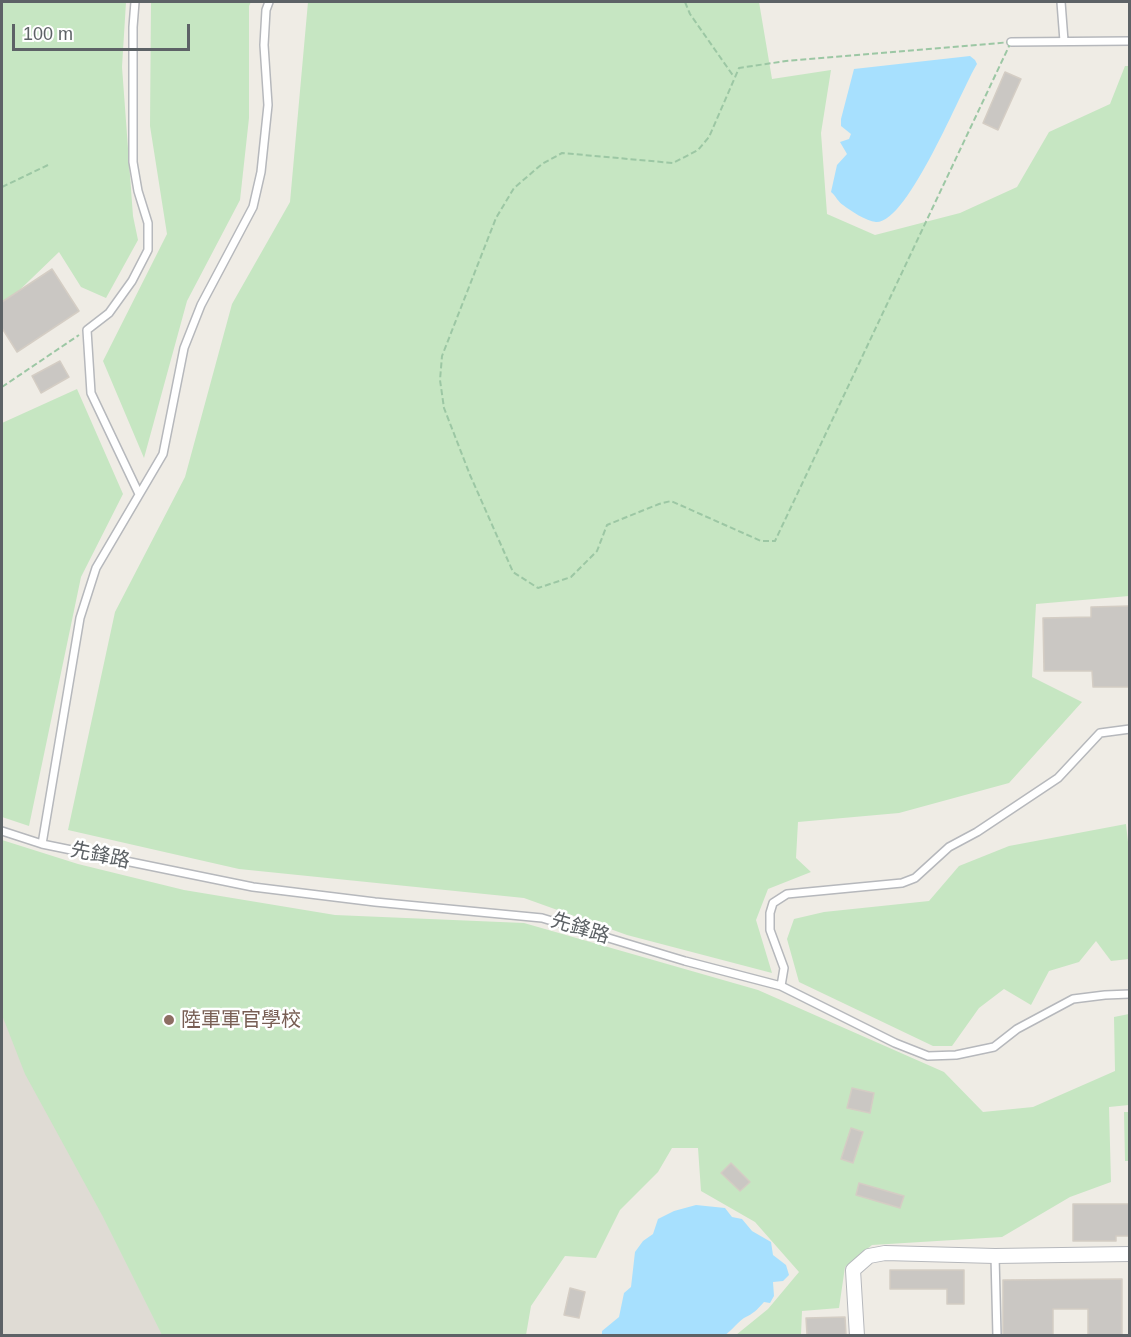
<!DOCTYPE html>
<meta charset="utf-8">
<style>
body{margin:0}
#map{position:relative;width:1131px;height:1337px;overflow:hidden;background:#efece5;font-family:Helvetica,sans-serif}
canvas{display:block}
.frame{position:absolute;inset:0;border:3px solid #5d6266;pointer-events:none}
.scale{position:absolute;left:12px;top:24px;width:178px;height:27px;box-sizing:border-box;border:3px solid #5d6266;border-top:0;padding-left:8px;font-size:18px;line-height:21px;white-space:nowrap;color:#5d6266;-webkit-text-stroke:4px #fff;paint-order:stroke}
</style>
<div id="map">
<canvas width="1131" height="1337"></canvas>
<div class="frame"></div>
<div class="scale">100 m</div>
</div>
<script>
const g = document.querySelector('canvas').getContext('2d');
g.lineJoin = 'round';
function fill(path, color) {
  g.fillStyle = color;
  g.fill(path, 'evenodd');
}
function trace(path, color, width, dash) {
  g.strokeStyle = color;
  g.lineWidth = width;
  g.lineCap = dash ? 'butt' : 'round';
  g.setLineDash(dash || []);
  g.stroke(path);
}
function label(font, color, halo, rows, align = 'center') {
  g.font = font + ' Helvetica,"Noto Sans TC",sans-serif';
  g.lineWidth = 5;
  g.setLineDash([]);
  g.textBaseline = 'middle';
  g.strokeStyle = halo;
  g.fillStyle = color;
  for (const [text, x, y, turn = 0] of rows) {
    g.save();
    g.translate(x, y);
    g.rotate((+turn || 0) * Math.PI / 180);
    g.textAlign = isNaN(turn) ? turn : align;
    if (halo) g.strokeText(text, 0, 0);
    g.fillText(text, 0, 0);
    g.restore();
  }
}
fill(new Path2D(`
 M 2,844 L 423,1335 L 2,1335 Z`), '#dfdbd4');
fill(new Path2D(`
 M 2,2 L 126,2 L 122,67 L 133,216 L 138,240 L 106,298 L 81,287 L 59,252 L 2,307 Z
 M 151,2 L 251,2 L 249,6 L 249,118 L 240,200 L 187,301 L 144,458 L 103,361 L 167,234 L 150,126 Z
 M 308,2 L 759,2 L 772,79 L 831,70 L 821,133 L 827,214 L 875,235 L 960,213 L 1017,187 L 1049,132 L 1110,104 L 1125,66 L 1129,66 L 1129,596 L 1036,604 L 1032,677 L 1082,702 L 1009,783 L 899,813 L 798,822 L 796,858 L 811,872 L 768,889 L 756,920 L 772,973 L 627,935 L 524,898 L 239,869 L 68,830 L 115,612 L 185,477 L 232,304 L 290,202 Z
 M 77,389 L 123,494 L 81,577 L 29,826 L 2,817 L 2,423 Z
 M 1126,824 L 1130,860 L 1129,959 L 1111,961 L 1096,941 L 1079,962 L 1049,971 L 1031,1005 L 1004,989 L 979,1008 L 952,1046 L 933,1046 L 799,982 L 787,939 L 794,919 L 824,912 L 929,901 L 959,866 L 1009,846 Z
 M 2,840 L 78,864 L 184,890 L 335,915 L 524,923 L 758,990 L 944,1072 L 983,1112 L 1033,1107 L 1115,1071 L 1114,1017 L 1129,1014 L 1129,1105 L 1109,1107 L 1111,1182 L 1070,1197 L 1002,1237 L 872,1245 L 845,1267 L 839,1308 L 802,1311 L 801,1335 L 736,1335 L 768,1309 L 799,1272 L 755,1222 L 701,1191 L 698,1148 L 672,1148 L 658,1172 L 620,1210 L 596,1258 L 565,1256 L 531,1306 L 526,1335 L 162,1335 L 102,1215 L 25,1074 L 2,1015 Z
 M 1124,1112 L 1129,1112 L 1129,1161 L 1125,1161 Z`), '#c6e6c2');
fill(new Path2D(`
 M 970,56 L 975,60 L 977,64 C 961,90 908,224 876,222 C 866,221 851,211 843,205 C 838,202 836,196 831,192 L 837,165 L 847,154 L 840,142 L 849,139 L 851,134 L 841,126 L 841,119 L 854,69 Z
 M 696,1205 L 725,1208 L 732,1217 L 742,1219 L 752,1231 L 771,1242 L 773,1255 L 786,1265 L 789,1275 L 783,1281 L 773,1282 L 774,1296 L 770,1303 L 764,1302 C 756,1311 754,1313 744,1318 C 740,1320 731,1331 725,1335 L 602,1335 L 602,1331 L 619,1317 L 624,1293 L 631,1287 L 635,1252 L 643,1241 L 653,1234 L 658,1219 L 674,1211 Z`), '#a7e0fe');
const building = new Path2D(`
 M 1005,72 L 1021,79 L 998,130 L 983,123 Z
 M 52,269 L 79,311 L 17,352 L 2,328 L 2,302 Z
 M 60,361 L 69,377 L 41,393 L 32,376 Z
 M 1130,606 L 1130,687 L 1093,687 L 1092,671 L 1044,671 L 1043,618 L 1091,617 L 1091,607 Z
 M 852,1088 L 874,1093 L 870,1113 L 847,1108 Z
 M 851,1128 L 863,1132 L 853,1163 L 841,1159 Z
 M 731,1163 L 750,1182 L 740,1191 L 721,1173 Z
 M 859,1183 L 904,1196 L 900,1208 L 856,1195 Z
 M 1073,1204 L 1130,1204 L 1130,1236 L 1116,1236 L 1116,1241 L 1073,1241 Z
 M 890,1270 L 964,1270 L 964,1304 L 947,1304 L 947,1289 L 890,1289 Z
 M 1122,1279 L 1122,1335 L 1088,1335 L 1088,1309 L 1053,1309 L 1053,1335 L 1003,1335 L 1003,1280 Z
 M 570,1288 L 585,1292 L 579,1318 L 564,1315 Z
 M 845,1317 L 846,1335 L 807,1335 L 806,1318 Z`);
fill(building, '#cac7c3');
trace(building, '#d4cdc4', 1.5);
const service = new Path2D(`
 M 135,2 L 133,27 L 133,162 L 138,191 L 148,223 L 148,250 L 132,281 L 109,313 L 87,330 L 91,393 L 139,494
 M 1061,2 L 1064,41
 M 1011,42 L 1130,41
 M 2,831 L 42,844 L 253,887 L 375,902 L 542,918 L 685,961 L 781,986 L 895,1043 L 928,1056 L 956,1055 L 994,1047 L 1017,1029 L 1073,999 L 1105,995 L 1130,994
 M 42,844 L 80,618 L 96,568 L 163,454 L 184,348 L 201,305 L 253,207 L 261,172 L 268,105 L 264,45 L 266,10 L 269,2
 M 781,986 L 784,968 L 770,930 L 770,913 L 773,903 L 787,894 L 902,883 L 915,878 L 949,847 L 977,832 L 1058,778 L 1100,733 L 1130,729
 M 995,1256 L 997,1336`);
const minor = new Path2D(`
 M 857,1336 L 853,1270 L 869,1256 L 885,1253 L 995,1256 L 1130,1254`);
trace(service, '#b6b8bc', 10);
trace(minor, '#b6b8bc', 16);
trace(new Path2D(`
 M 685,2 L 690,14 L 734,77
 M 1011,42 L 775,541 L 761,541 L 671,501 L 659,504 L 607,525 L 597,551 L 571,577 L 538,588 L 513,572 L 470,475 L 444,408 L 440,380 L 442,356 L 496,218 L 514,188 L 542,164 L 562,153 L 673,163 L 698,150 L 709,137 L 739,68 L 786,61 Z
 M 2,187 L 48,165
 M 2,387 L 79,335`), '#9cc7a4', 2, [6, 3]);
trace(service, '#fff', 7);
trace(minor, '#fff', 14);
for (const [x, y, r, color] of [
 [169,1020,6,"#8d6e63"]
]) {
  const dot = new Path2D();
  dot.arc(x, y, r, 0, 2 * Math.PI);
  g.fillStyle = color;
  g.fill(dot);
  trace(dot, '#fff', 2);
}
label('20px', '#5d6266', '#fff', [
 ["先鋒路",100,856,12],
 ["先鋒路",580,929,17]
]);
label('20px', '#785e54', '#fff', [
 ["陸軍軍官學校",181,1020]
], 'left');
</script>
